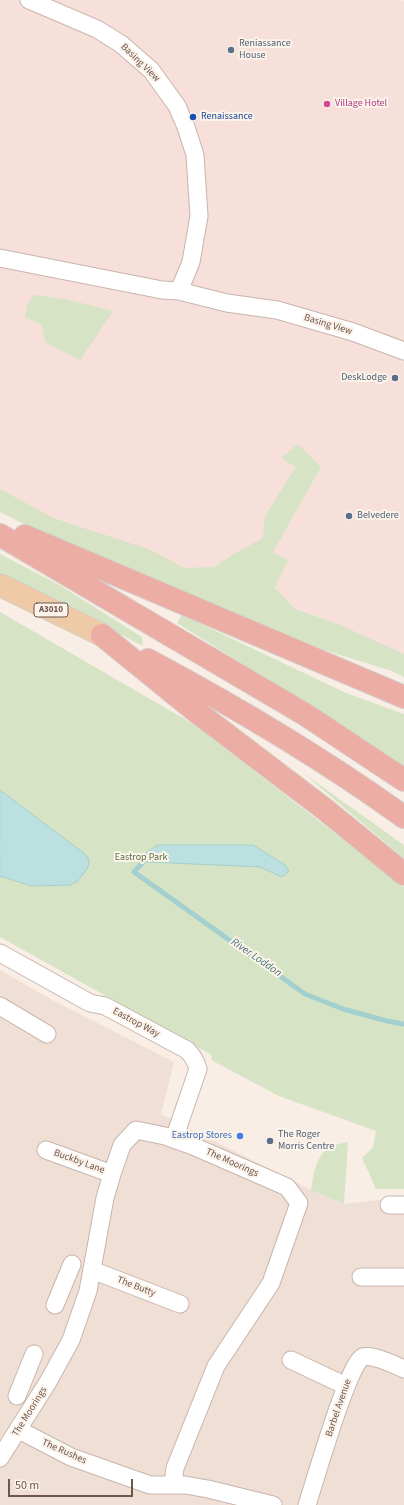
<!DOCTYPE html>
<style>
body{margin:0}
#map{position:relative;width:404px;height:1505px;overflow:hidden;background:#f9eee5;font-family:"Source Sans 3",sans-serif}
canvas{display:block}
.scale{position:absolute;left:8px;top:1479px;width:125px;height:18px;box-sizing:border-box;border:2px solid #6e554e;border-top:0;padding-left:5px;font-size:12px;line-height:14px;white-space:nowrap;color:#6e554e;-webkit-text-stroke:3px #fcf3ea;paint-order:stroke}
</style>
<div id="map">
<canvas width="404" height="1505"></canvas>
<div class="scale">50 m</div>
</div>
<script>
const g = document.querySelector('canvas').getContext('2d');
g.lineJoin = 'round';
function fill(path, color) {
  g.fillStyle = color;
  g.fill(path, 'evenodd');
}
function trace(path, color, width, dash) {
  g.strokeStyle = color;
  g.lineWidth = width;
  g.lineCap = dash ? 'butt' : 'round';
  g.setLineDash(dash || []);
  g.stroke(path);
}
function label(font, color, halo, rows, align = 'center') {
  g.font = font + ' "Source Sans 3",sans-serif';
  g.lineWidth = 4;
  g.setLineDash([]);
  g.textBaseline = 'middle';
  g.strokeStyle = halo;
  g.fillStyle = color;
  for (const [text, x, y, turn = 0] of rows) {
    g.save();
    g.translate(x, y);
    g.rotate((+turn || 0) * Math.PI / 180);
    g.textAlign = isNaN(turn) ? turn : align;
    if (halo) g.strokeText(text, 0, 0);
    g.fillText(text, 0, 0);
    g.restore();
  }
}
fill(new Path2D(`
 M 0,970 L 54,1001 L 174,1062 L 161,1114 L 311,1190 L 344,1204 L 404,1197 L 404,1505 L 0,1505 Z`), '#efdfd4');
fill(new Path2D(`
 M 0,0 L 401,0 L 404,1 L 404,660 L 0,507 Z`), '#f7dfda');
fill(new Path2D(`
 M 34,295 L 65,299 L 113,311 L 80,360 L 45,342 L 42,325 L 25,317 L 27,306 Z
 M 298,444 L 321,467 L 273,552 L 288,560 L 275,588 L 295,609 L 338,624 L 404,654 L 404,677 L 392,671 L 298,642 L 30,527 L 0,512 L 0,489 L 53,518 L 148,549 L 185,568 L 214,567 L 232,555 L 263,538 L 265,516 L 296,467 L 281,458 Z
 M 0,554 L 61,586 L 142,637 L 143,646 L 0,572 Z
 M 0,612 L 195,725 L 404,887 L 404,1189 L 376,1189 L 362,1158 L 373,1147 L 376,1131 L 279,1096 L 211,1060 L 212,1055 L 0,937 Z
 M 182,615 L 346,693 L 404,714 L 404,767 L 388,755 L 177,623 Z
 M 303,773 L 404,845 L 404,858 L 399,854 Z
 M 348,1142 L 344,1204 L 311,1190 C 315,1164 318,1146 348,1142 Z`), '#d6e4c5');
const water = new Path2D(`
 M 0,790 L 85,854 L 88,858 L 89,863 L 87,869 L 78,881 L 70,885 L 31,886 L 0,876 Z
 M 158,845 L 253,845 L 285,865 L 289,871 L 282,877 L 260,867 L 149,862 L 144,861 L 146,853 Z`);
fill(water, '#bcdfdf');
trace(water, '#a4cfcf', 1);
trace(new Path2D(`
 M 144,861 L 134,872 L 305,994 L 343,1009 L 387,1021 L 404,1024`), '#a4cfcf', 5);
const minor = new Path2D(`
 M 29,0 L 97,29 L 121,44 L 151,70 L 177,106 L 186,127 L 195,155 L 199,216 L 191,262 L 179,291
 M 0,258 L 162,290 L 179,291 L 227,303 L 277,310 L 353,332 L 404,351
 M 0,953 L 90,1003 L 105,1006 L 187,1050 C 193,1056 196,1061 198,1069 L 174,1139
 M 0,1006 L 47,1034
 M 46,1150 L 112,1174
 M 389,1205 L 404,1205
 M 92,1270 L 180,1304
 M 361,1277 L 404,1277
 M 55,1305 L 72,1264
 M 291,1360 L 346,1386
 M 17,1396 L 34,1354
 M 19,1430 L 71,1457 L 150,1485 L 185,1485 L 208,1489 L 273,1505
 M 0,1458 L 48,1382 L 71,1340 L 88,1291 L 105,1198 L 112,1174 L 122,1145 L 136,1130 L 165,1136 L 193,1146 L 287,1187 L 299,1203 L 271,1283 L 216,1366 L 175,1468 L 173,1485
 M 307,1505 C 314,1484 349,1361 363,1357 C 373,1354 395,1365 404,1369`);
const major = new Path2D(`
 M 0,585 L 102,635`);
const highway = new Path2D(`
 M 0,535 L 306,715 L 404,780
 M 25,536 L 404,697
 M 102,635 L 193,709 L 327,811 L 404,874
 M 148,660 C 236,707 322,758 404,817`);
trace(minor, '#c8b5ad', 19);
trace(major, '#d4ccca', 24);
trace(highway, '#d4ccca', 24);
trace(minor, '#fff', 17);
trace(major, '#efcaa6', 22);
trace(highway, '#ebada4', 22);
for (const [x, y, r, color] of [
 [231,50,4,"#5c6f8a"],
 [327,104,4,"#d1479c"],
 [193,117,4,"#1a4fb4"],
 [395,378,4,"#5c6f8a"],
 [349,516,4,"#5c6f8a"],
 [240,1136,4,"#3f7fe0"],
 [270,1141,4,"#5c6f8a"]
]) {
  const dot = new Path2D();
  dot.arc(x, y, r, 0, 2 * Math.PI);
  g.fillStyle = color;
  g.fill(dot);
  trace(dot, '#fcf3ea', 1.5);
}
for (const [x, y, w] of [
 [51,610,34]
]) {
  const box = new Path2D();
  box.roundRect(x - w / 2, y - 7, w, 14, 3);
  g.fillStyle = '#fcf3ea';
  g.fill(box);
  trace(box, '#6e554e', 1);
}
label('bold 9px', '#6e554e', null, [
 ["A3010",51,610]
]);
label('10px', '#4e5e75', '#fcf3ea', [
 ["Reniassance",239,44],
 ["House",239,56],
 ["DeskLodge",387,378,"right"],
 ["Belvedere",357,516],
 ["The Roger",278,1135],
 ["Morris Centre",278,1147]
], 'left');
label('10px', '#6e554e', '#fcf3ea', [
 ["Basing View",140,63,44],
 ["Basing View",328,325,17],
 ["Eastrop Way",136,1023,28],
 ["Buckby Lane",79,1162,20],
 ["The Moorings",232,1163,24],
 ["The Butty",136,1287,21],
 ["Barbel Avenue",339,1408,-71],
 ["The Moorings",30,1412,-58],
 ["The Rushes",64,1452,24]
]);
label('10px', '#b23c85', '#fcf3ea', [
 ["Village Hotel",335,104]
], 'left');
label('10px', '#164399', '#fcf3ea', [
 ["Renaissance",201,117]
], 'left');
label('10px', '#5a7248', '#fcf3ea', [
 ["Eastrop Park",141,858]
]);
label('10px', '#366cbe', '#fcf3ea', [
 ["Eastrop Stores",232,1136]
], 'right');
label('italic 11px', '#477677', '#fcf3ea', [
 ["River Loddon",256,958,35]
]);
</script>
